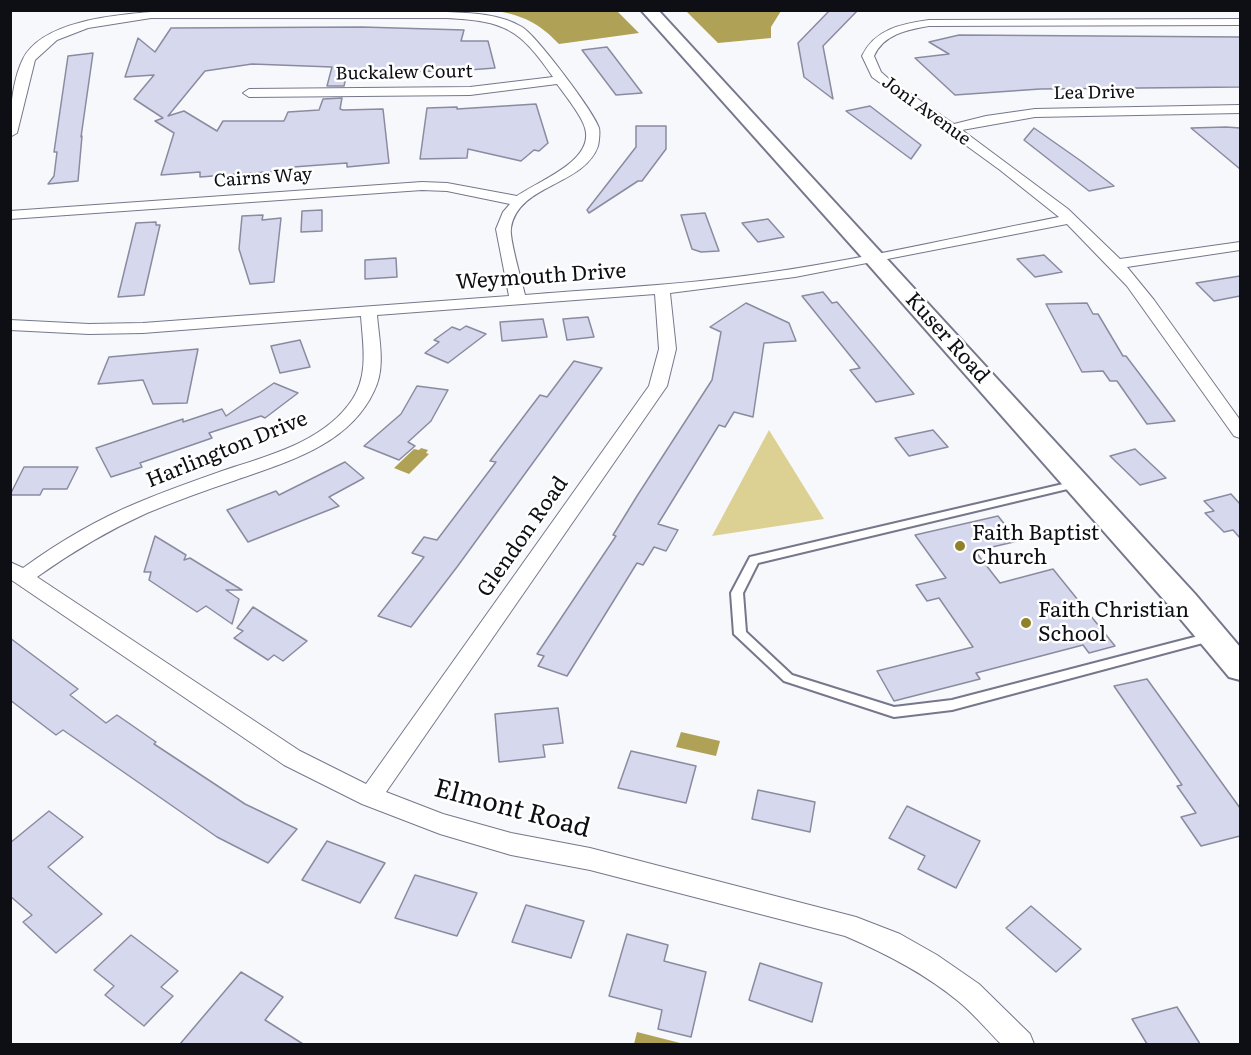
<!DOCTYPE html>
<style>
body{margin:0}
#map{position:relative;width:1251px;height:1055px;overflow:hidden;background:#f7f8fc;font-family:Literata,serif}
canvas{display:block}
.frame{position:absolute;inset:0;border:12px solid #0e0e15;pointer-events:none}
</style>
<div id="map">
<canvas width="1251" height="1055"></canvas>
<div class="frame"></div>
</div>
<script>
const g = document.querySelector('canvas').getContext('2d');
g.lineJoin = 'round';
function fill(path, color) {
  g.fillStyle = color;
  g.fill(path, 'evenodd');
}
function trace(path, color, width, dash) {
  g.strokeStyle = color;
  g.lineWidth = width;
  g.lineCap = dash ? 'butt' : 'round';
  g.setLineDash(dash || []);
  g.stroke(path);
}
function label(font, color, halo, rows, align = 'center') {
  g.font = font + ' Literata,serif';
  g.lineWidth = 5;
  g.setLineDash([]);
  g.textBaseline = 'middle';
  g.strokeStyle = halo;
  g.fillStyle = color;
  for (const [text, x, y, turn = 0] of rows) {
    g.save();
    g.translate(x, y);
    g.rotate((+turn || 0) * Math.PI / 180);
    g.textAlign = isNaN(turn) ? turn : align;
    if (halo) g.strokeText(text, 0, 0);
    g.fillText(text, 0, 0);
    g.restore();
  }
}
fill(new Path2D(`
 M 769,430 L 824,519 L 712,536 Z`), '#dcd193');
fill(new Path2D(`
 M 496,11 L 617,11 L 639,33 L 559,44 C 540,24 523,15 496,11 Z
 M 686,11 L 781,11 L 771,27 L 771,38 L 718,43 Z
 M 421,448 L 428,450 L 426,453 L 429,454 L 409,474 L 394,468 L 414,449 L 419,450 Z
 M 681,732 L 720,741 L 716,756 L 676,747 Z
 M 637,1032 L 684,1044 L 634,1044 Z`), '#afa257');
const building = new Path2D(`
 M 830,10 L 858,10 L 823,46 L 833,99 L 804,77 L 798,43 Z
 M 362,27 L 464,30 L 461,41 L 488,41 L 495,68 L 455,71 L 347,72 L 344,86 L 327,86 L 332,67 L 252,64 L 205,71 L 168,116 L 184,111 L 217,131 L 223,121 L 284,121 L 288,112 L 319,110 L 323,99 L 342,98 L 340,109 L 343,110 L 383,109 L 389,163 L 347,167 L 347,163 L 293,167 L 292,170 L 200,177 L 200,172 L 161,175 L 174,133 L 155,121 L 163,118 L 134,99 L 154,75 L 125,77 L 138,38 L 155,52 L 171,28 Z
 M 959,35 L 1240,37 L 1240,87 L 1040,89 L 955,95 L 915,58 L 949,54 L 929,42 Z
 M 607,47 L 642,93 L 616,95 L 582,50 Z
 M 93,53 L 81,137 L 82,136 L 78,181 L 48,184 L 54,176 L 57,152 L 54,152 L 68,56 Z
 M 536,104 L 548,143 L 539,151 L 534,150 L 521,161 L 468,149 L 467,158 L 420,159 L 427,108 L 457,107 L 457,109 Z
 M 870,106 L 921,145 L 911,159 L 846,111 Z
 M 636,126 L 666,126 L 666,149 L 642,181 L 638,181 L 589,213 L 587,210 L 636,147 Z
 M 1226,127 L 1240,128 L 1240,169 L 1191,128 Z
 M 1034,128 L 1081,161 L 1114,186 L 1089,191 L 1024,140 Z
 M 322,210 L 322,231 L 301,232 L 302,211 Z
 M 705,213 L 719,251 L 701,252 L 692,249 L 681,215 Z
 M 263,215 L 262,220 L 281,218 L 274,282 L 250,284 L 239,249 L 242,216 Z
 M 768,219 L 784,237 L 758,242 L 742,223 Z
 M 156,222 L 156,225 L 160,225 L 144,295 L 118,297 L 136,223 Z
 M 1044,255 L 1062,272 L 1035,277 L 1017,259 Z
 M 396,258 L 397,277 L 365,279 L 365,260 Z
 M 1240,276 L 1240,296 L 1214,301 L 1196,283 Z
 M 823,292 L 832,303 L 837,302 L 914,394 L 876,402 L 850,370 L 860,368 L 802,296 Z
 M 746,303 L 789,323 L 796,341 L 764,343 L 753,417 L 734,412 L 725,427 L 719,425 L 658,524 L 678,530 L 666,551 L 654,547 L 643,565 L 637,563 L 567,676 L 538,666 L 544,656 L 537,654 L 616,536 L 613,535 L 637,496 L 712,380 L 721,332 L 710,327 Z
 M 1087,303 L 1093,314 L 1098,314 L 1123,356 L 1126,356 L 1175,421 L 1147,424 L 1117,381 L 1110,381 L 1103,371 L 1082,372 L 1046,304 Z
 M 588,317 L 594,337 L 567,340 L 563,319 Z
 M 543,319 L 547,337 L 502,341 L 500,322 Z
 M 466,326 L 486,334 L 448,363 L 425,353 L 439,342 L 434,340 L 452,327 L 460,330 Z
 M 300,340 L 310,367 L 280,373 L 271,346 Z
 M 198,349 L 187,403 L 153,404 L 143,380 L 98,384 L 109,357 Z
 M 574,361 L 602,368 L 457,567 L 411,627 L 378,616 L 424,557 L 412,553 L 424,537 L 437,540 L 496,462 L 490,461 L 540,395 L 547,397 Z
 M 274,383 L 298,393 L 265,418 L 261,416 L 209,433 L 212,438 L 140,463 L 142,467 L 111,477 L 96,448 L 183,419 L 183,422 L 222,409 L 226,416 Z
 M 417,386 L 448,390 L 431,421 L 408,442 L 415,446 L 399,460 L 364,446 L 401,414 Z
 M 933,430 L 948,447 L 909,456 L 895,438 Z
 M 1135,449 L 1166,478 L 1140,485 L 1110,456 Z
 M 345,462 L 364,478 L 329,497 L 339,506 L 248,542 L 227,510 L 276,491 L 279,495 Z
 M 24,467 L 78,467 L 67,489 L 43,489 L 40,495 L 10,495 Z
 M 1231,494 L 1240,504 L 1240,538 L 1233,530 L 1224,532 L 1205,513 L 1214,511 L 1204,501 Z
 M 998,516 L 1018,541 L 975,551 L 1000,583 L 1053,569 L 1115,646 L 1089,653 L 1083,645 L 976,673 L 980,679 L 894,701 L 877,671 L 973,647 L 939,598 L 927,601 L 916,585 L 946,578 L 915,535 Z
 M 155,536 L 186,555 L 184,560 L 190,558 L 242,590 L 226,590 L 239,599 L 232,624 L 206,606 L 197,612 L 149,580 L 151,572 L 144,572 Z
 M 253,607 L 307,641 L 283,661 L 274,655 L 268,660 L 234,638 L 243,631 L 237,628 Z
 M 10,638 L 78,689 L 70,695 L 106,723 L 117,715 L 156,742 L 154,744 L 245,804 L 297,829 L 268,863 L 217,837 L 63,730 L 56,735 L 10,700 Z
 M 1147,679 L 1240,808 L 1240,836 L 1201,846 L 1181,817 L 1196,813 L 1177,786 L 1182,785 L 1114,686 Z
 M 558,708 L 563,743 L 543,745 L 545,757 L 499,762 L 495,714 Z
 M 631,751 L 696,766 L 686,803 L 618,788 Z
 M 758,790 L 815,802 L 810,832 L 752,819 Z
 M 907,806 L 980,841 L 956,888 L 918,869 L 925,856 L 889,838 Z
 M 49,811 L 83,837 L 48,867 L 102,914 L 56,953 L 23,922 L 32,915 L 10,896 L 10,843 Z
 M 327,841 L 385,863 L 360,903 L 302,880 Z
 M 415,875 L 477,893 L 457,936 L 395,918 Z
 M 526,905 L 584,921 L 571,958 L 512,942 Z
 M 1031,906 L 1081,949 L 1056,972 L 1006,928 Z
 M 627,934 L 668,945 L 664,961 L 706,972 L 691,1037 L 658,1029 L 662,1010 L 609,996 Z
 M 131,935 L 178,971 L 161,987 L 173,996 L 144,1026 L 105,995 L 114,986 L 94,970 Z
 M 760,963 L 822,983 L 812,1022 L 749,1000 Z
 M 241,972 L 283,997 L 265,1020 L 303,1044 L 180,1044 Z
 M 1177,1007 L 1200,1044 L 1147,1044 L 1132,1019 Z`);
fill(building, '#d6d8ee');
trace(building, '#8b8ba0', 1.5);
const lane = new Path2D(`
 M 1076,481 L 1081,484 L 1080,486 L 758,563 L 743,593 L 746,632 L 792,675 L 894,707 L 952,700 L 1210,633 L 1214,634 L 1216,637 L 1214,640 L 952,710 L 894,717 L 784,681 L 734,634 L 731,593 L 750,557 Z`);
const street = new Path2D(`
 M 151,12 L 447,12 C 472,13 500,14 522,27 C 536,35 594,112 599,128 C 600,132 599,142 598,146 C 584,186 518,184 511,228 C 509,239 522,281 525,295 C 584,290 643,287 701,281 C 822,269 941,240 1059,217 L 1000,170 L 872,77 L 862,56 C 875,29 901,24 929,20 L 1240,19 L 1240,25 L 929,26 C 907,30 884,34 874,56 L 881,72 L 889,79 L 954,124 L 986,116 L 1035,109 L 1240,105 L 1240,113 L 1035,117 L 962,130 L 1068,209 L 1120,259 L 1240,242 L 1240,250 L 1127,267 L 1154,300 L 1240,420 L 1240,438 L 1234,436 L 1127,286 L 1067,224 L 795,277 L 670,293 L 676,349 L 667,386 L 386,792 L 443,814 L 511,833 L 590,848 L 856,917 L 900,934 L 937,955 L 979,984 L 1030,1034 L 1034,1044 L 1001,1044 C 987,1030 974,1014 958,1001 C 924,973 885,953 845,936 L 590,870 L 511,855 L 440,834 L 362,804 L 284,765 L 10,579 L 10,562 L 23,568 C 59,542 96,520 137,503 C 165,491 194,481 222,471 C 267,456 324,442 352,400 C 369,375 363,345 361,316 L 143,333 L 89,334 L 10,330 L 10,320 L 89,324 L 143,323 L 509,296 L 496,229 L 503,212 L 510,204 L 447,191 L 422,190 L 10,219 L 10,211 L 422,182 L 447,183 L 517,196 C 538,181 595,161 585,128 C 582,116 565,95 557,84 L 470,95 L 249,97 L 243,93 L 249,89 L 470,87 L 553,77 C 520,29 505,21 447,18 L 151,18 L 88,28 L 57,40 L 35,60 L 17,133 L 10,137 C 10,113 12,81 23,59 C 42,21 115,15 151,12 ZM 655,294 L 659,349 L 649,386 L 366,784 L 300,751 L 37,577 C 72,552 107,531 147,513 C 176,501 206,490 236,480 C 287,462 349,445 374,391 C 386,368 379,340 377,315 Z`);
const secondary = new Path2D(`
 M 641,10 L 658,10 L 1195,594 L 1240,647 L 1240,680 L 1229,677 L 1173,610 L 867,263 Z`);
trace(lane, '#76778b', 4);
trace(street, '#76778b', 2);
trace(secondary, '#76778b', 4);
fill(lane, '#fff');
fill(street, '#fff');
fill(secondary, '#fff');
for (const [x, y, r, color] of [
 [960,546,6,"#908128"],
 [1026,623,6,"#908128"]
]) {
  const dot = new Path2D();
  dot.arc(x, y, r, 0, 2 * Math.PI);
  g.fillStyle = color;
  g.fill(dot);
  trace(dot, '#fff', 2);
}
label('18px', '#0e0e15', '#fff', [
 ["Buckalew Court",404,73,-1],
 ["Lea Drive",1094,93,-1],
 ["Joni Avenue",926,111,36],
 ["Cairns Way",263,178,-4]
]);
label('21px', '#0e0e15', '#fff', [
 ["Weymouth Drive",541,277,-4],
 ["Kuser Road",947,338,48],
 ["Harlington Drive",227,450,-22],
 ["Glendon Road",523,537,-55]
]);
label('21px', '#0e0e15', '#fff', [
 ["Faith Baptist",972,534],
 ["Church",972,558],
 ["Faith Christian",1038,611],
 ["School",1038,635]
], 'left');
label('26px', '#0e0e15', '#fff', [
 ["Elmont Road",512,809,15]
]);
</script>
